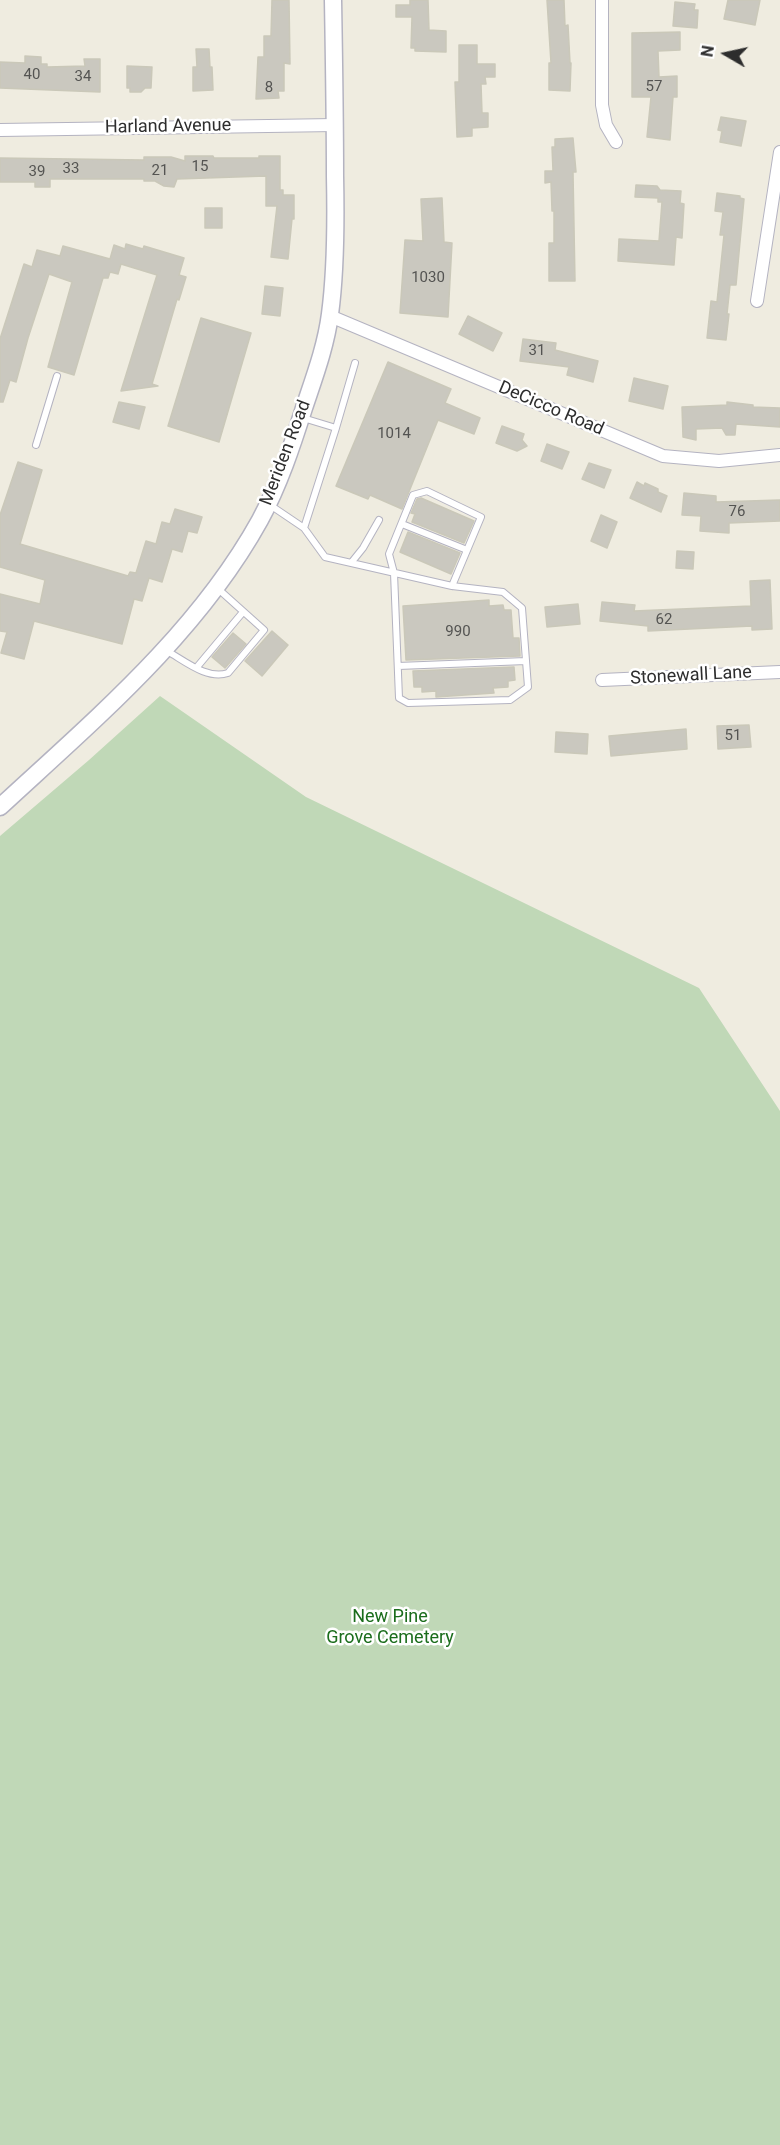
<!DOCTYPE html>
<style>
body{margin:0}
#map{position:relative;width:780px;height:2145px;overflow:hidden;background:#efece0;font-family:Roboto,sans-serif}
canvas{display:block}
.north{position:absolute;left:696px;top:24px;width:60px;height:60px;-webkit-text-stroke:4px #fff;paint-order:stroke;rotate:279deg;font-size:16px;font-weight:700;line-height:24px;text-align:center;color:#2d2d2d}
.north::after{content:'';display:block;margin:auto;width:21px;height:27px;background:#2d2d2d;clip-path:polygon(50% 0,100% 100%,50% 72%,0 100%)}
</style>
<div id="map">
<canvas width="780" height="2145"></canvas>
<div class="north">N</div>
</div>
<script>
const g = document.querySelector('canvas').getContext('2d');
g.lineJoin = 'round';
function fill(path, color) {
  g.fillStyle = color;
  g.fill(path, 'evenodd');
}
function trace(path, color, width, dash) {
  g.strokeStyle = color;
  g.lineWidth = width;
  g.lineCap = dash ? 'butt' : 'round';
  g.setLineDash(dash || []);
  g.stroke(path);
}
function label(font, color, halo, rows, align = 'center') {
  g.font = font + ' Roboto,sans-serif';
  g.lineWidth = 5;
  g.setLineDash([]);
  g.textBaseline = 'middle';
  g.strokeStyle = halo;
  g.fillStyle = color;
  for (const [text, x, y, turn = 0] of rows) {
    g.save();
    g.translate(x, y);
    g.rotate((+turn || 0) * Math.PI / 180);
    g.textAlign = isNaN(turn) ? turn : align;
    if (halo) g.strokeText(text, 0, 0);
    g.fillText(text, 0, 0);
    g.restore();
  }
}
fill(new Path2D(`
 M 160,696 L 306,797 L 699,988 L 780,1111 L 780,2145 L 0,2145 L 0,836 L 89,760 Z`), '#c0d8b7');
const building = new Path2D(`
 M 272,0 L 289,0 L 290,64 L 284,63 L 284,91 L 278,91 L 279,98 L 256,99 L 258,57 L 264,57 L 264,36 L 271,36 Z
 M 410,0 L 428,0 L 429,30 L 446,31 L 446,52 L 415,51 L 415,48 L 411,48 L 412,17 L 396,17 L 396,5 L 410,5 Z
 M 547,0 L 564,0 L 565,26 L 568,25 L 570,63 L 571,63 L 570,91 L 549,90 L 549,63 L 551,63 Z
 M 728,0 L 760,0 L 755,25 L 724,19 Z
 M 675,2 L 695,4 L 694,10 L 698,10 L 697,28 L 673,26 Z
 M 680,32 L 680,50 L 658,51 L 659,77 L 677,76 L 677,97 L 673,97 L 670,140 L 647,137 L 651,97 L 632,97 L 632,33 Z
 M 459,45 L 477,45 L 477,64 L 495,64 L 495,77 L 485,77 L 486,84 L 481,84 L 482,113 L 488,113 L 488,127 L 472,128 L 472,136 L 457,137 L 455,82 L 459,82 Z
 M 196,49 L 209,49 L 210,67 L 212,67 L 213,90 L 193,91 L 193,67 L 197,67 Z
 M 25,56 L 41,57 L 41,64 L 47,64 L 47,67 L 85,66 L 84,59 L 100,59 L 100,92 L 0,88 L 0,62 L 25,63 Z
 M 127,66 L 152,67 L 151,88 L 145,88 L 141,92 L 130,92 L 130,88 L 127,88 Z
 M 721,117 L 746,121 L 741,146 L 720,142 L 722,131 L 718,130 Z
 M 573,138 L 576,172 L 573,172 L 575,281 L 549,281 L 549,243 L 554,243 L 554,211 L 552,211 L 551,182 L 545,183 L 545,171 L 553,171 L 552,147 L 555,147 L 555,139 Z
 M 185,156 L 213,156 L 214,158 L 259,158 L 259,156 L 280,156 L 280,190 L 283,190 L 283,195 L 294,195 L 294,219 L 292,219 L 288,259 L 271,257 L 277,206 L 266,206 L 266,176 L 177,179 L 174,187 L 164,186 L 155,181 L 144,181 L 144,179 L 50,179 L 50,187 L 35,187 L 35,182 L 0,182 L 0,158 L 144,160 L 144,157 L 171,157 L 185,161 Z
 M 636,185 L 657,186 L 660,190 L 681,191 L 680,203 L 684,204 L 682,238 L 676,237 L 674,265 L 618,261 L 619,239 L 659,241 L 662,202 L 658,202 L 658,198 L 635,197 Z
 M 717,193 L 740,196 L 740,198 L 744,199 L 736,285 L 730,285 L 727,314 L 729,314 L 726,340 L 707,338 L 711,301 L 717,302 L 724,235 L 720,235 L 723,212 L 715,211 Z
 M 442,198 L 444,242 L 452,243 L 448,317 L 400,313 L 405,240 L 423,241 L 421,199 Z
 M 205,208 L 222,208 L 222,228 L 205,228 Z
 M 126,244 L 143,249 L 144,246 L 184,258 L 179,275 L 186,277 L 179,300 L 177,299 L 152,384 L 158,386 L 121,391 L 157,275 L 121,264 L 118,274 L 110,272 L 108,278 L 103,278 L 74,375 L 48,367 L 72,282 L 49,274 L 28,338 L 16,382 L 10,380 L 3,402 L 0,402 L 0,339 L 24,264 L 32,267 L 37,250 L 60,256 L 63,246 L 110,259 L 114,245 L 125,249 Z
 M 265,286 L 283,288 L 280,316 L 262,314 Z
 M 468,316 L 502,333 L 493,351 L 459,334 Z
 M 201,318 L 251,333 L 219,442 L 168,426 Z
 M 523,339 L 556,343 L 555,350 L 598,361 L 593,382 L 567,375 L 569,367 L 520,361 Z
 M 388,362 L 451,389 L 445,403 L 480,418 L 474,434 L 438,420 L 402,509 L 370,495 L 368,499 L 336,486 Z
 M 634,378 L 668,386 L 663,409 L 629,401 Z
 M 119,402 L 145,407 L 139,429 L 113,422 Z
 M 727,402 L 753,405 L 753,407 L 780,408 L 780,427 L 736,424 L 735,435 L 726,435 L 722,428 L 696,429 L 696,440 L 683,437 L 682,407 L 727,405 Z
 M 502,426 L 524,434 L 522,440 L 527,446 L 517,451 L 496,443 Z
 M 547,444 L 569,452 L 562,469 L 541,461 Z
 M 18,462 L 42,470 L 20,544 L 128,576 L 130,572 L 136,573 L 146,541 L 156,544 L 162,522 L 170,524 L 175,509 L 202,517 L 197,533 L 188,531 L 182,552 L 172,549 L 162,582 L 149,578 L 142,601 L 134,599 L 122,644 L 34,621 L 24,659 L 1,653 L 7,632 L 0,631 L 0,594 L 40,604 L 45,580 L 0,567 L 0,515 Z
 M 589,463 L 611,470 L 604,488 L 582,479 Z
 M 637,482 L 644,486 L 645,483 L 658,489 L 658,492 L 667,496 L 661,512 L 630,498 Z
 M 684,493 L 716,496 L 716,502 L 780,500 L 780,521 L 729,523 L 729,533 L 700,531 L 701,516 L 682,515 Z
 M 421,498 L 474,521 L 464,543 L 412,522 L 415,514 L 411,513 L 417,499 Z
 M 601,515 L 617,522 L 607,548 L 591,541 Z
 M 408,532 L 460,553 L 451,574 L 400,552 Z
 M 677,551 L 694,552 L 693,569 L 676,568 Z
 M 770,580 L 772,629 L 752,630 L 752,626 L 648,631 L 648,626 L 600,621 L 602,602 L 635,605 L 634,611 L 751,606 L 750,581 Z
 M 489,600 L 489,606 L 503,605 L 504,610 L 511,610 L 513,638 L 519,638 L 520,656 L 406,660 L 403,606 Z
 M 578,604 L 580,624 L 547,627 L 545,607 Z
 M 272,631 L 288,645 L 262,676 L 245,661 Z
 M 233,633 L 246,644 L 225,668 L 212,657 Z
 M 514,667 L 515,680 L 508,681 L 508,687 L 493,688 L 494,693 L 436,697 L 436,691 L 422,692 L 422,687 L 414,687 L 413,671 Z
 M 749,725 L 751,747 L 718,749 L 717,726 Z
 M 686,729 L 687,749 L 611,756 L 609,736 Z
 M 556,732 L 588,734 L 587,754 L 555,752 Z`);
fill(building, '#cac8bf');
trace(building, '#cac8b9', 1.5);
const lane = new Path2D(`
 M 336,428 L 355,363
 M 36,445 L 57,376
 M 270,505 L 304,528 L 336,428 L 303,418
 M 402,524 L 467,550
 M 304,528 L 325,557 L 452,586 L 503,592 L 522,608 L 528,687 L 510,700 L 408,703 L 399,698 L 394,573 L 389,554 L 413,495 L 427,491 L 481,517 L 452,586
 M 351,563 L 363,548 L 379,520
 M 167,651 C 185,661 207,680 228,673 L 264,630 L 216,587
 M 398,666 L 526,661
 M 197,667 L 243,612`);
const street = new Path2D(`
 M 602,0 L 602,105 L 606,125 L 616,142
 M 0,130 L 335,125
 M 757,301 L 780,152
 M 330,316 L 663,456 L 719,461 L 780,455
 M 602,680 L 780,672`);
const secondary = new Path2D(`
 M 0,807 C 94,720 197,634 260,520 C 279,485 292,446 304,408 C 314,378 326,346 330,314 C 336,269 336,222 335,176 C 335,117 334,59 333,0`);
trace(lane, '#b4b3c1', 8);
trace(street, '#b4b3c1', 14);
trace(secondary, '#b4b3c1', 19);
trace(lane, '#fff', 6);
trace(street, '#fff', 12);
trace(secondary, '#fff', 16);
label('15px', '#545452', null, [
 ["40",32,75],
 ["34",83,77],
 ["57",654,87],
 ["8",269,88],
 ["15",200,167],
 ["33",71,169],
 ["21",160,171],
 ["39",37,172],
 ["1030",428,278],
 ["31",537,351],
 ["1014",394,434],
 ["76",737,512],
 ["62",664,620],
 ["990",458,632],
 ["51",733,736]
]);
label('18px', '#2d2d2d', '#fff', [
 ["Harland Avenue",168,127,-1],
 ["DeCicco Road",551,409,23],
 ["Meriden Road",286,453,-69],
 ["Stonewall Lane",691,676,-3]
]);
label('18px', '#1b6d1c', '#fff', [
 ["New Pine",390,1617],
 ["Grove Cemetery",390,1638]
]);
</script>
